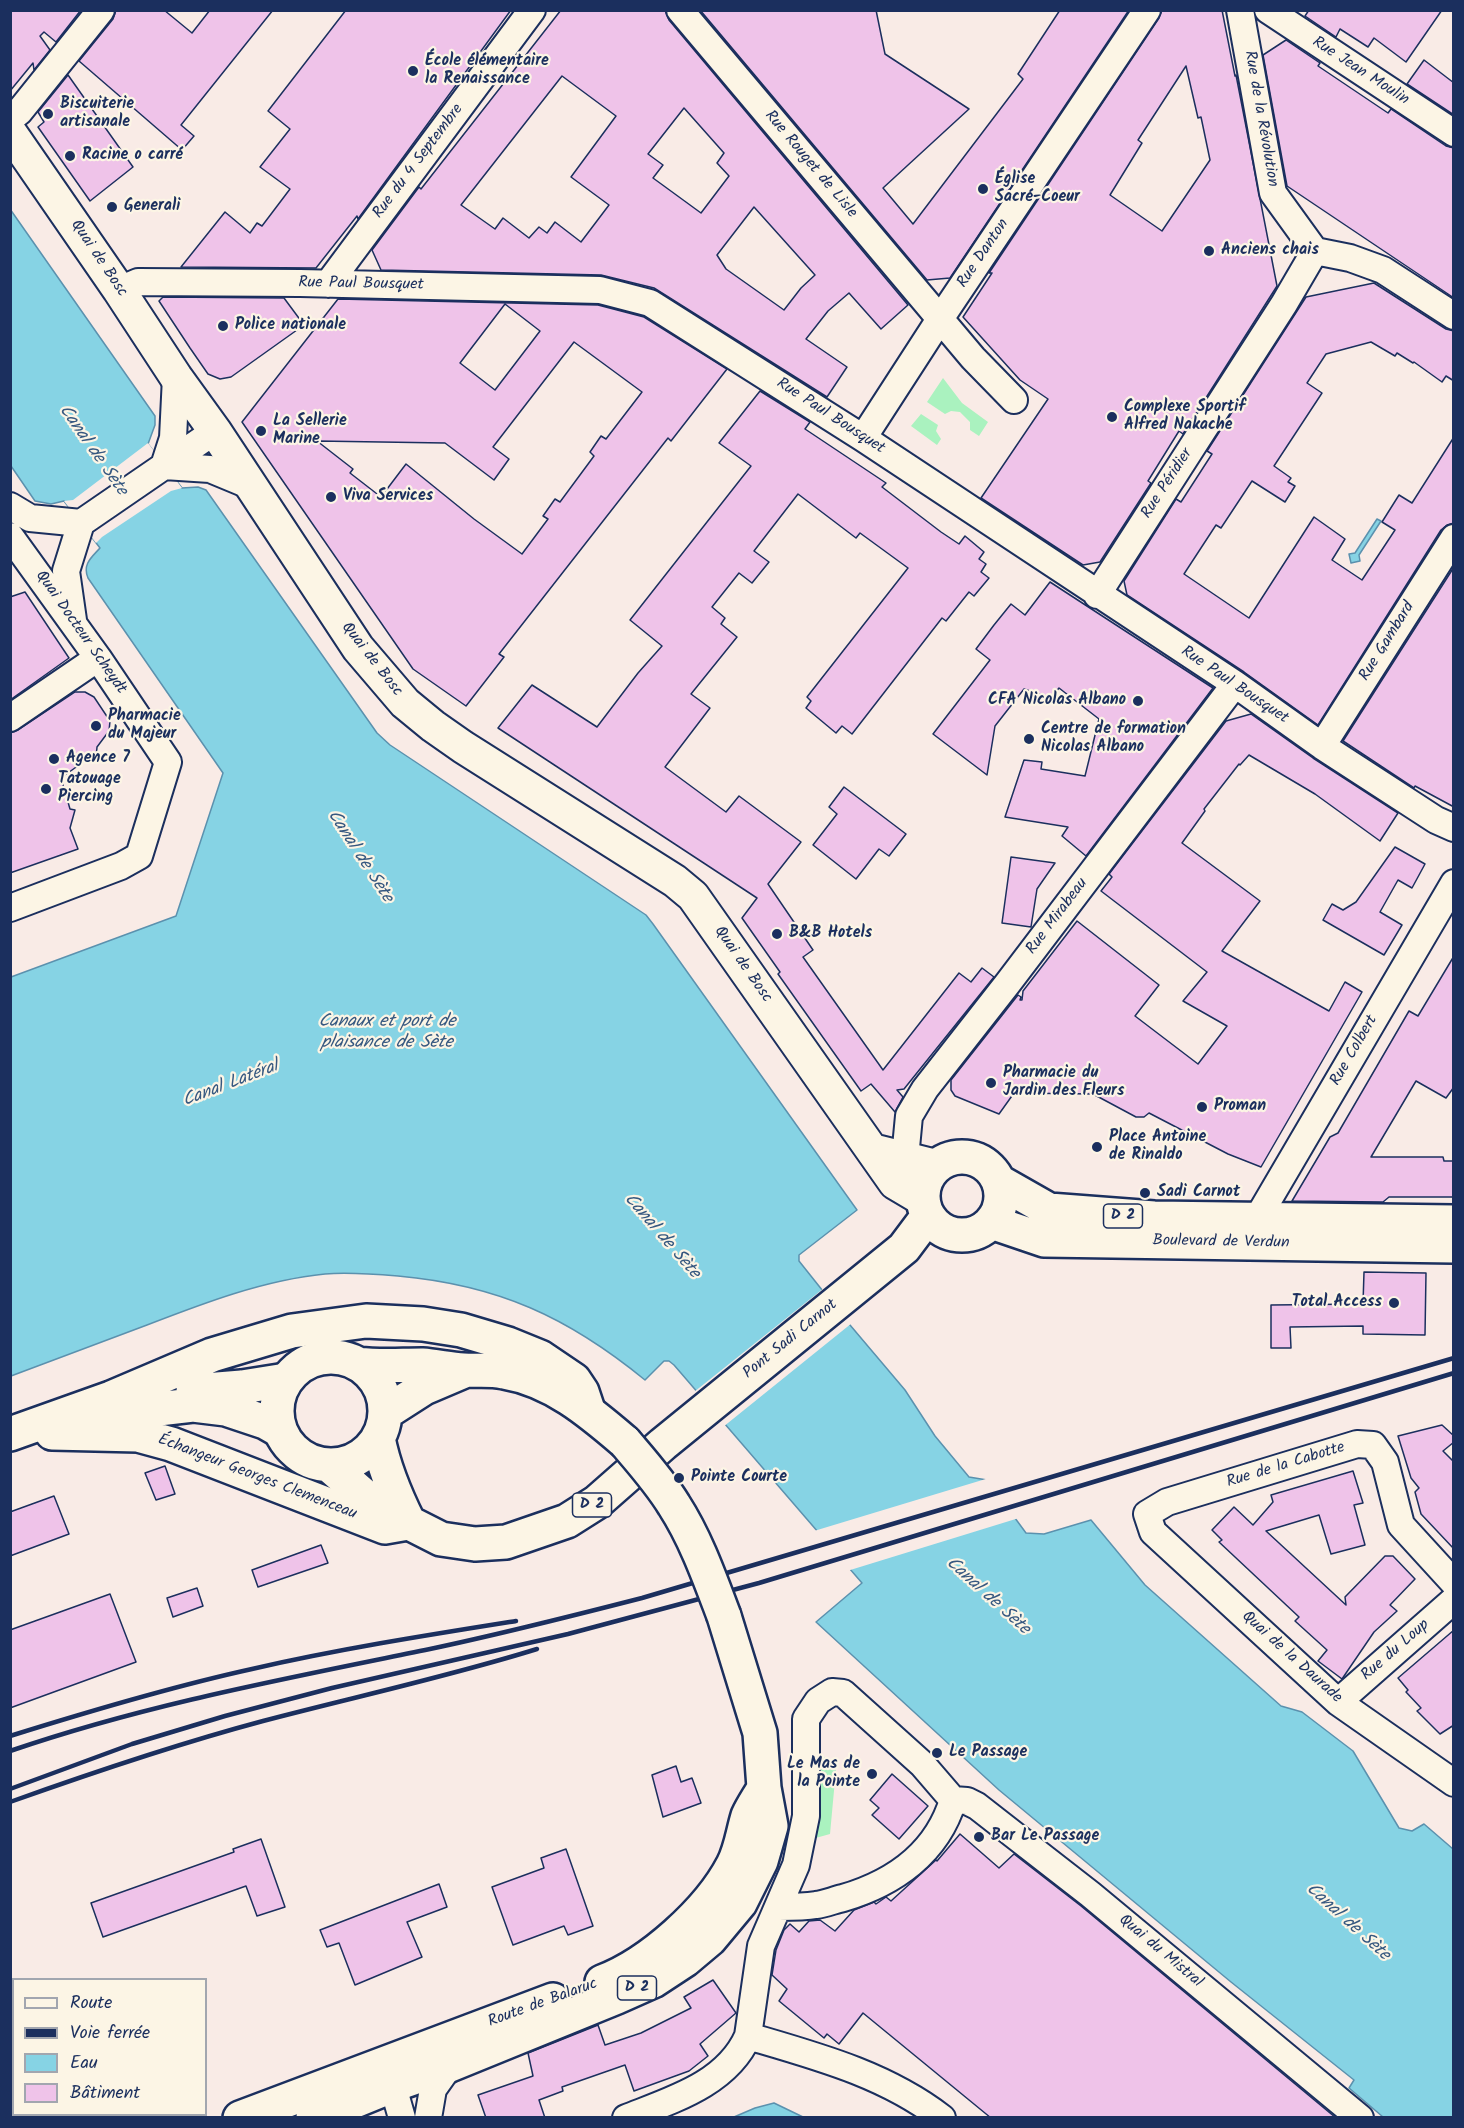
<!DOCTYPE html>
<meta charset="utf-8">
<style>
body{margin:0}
#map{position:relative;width:1464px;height:2128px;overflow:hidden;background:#f9ebe6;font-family:Kalam,sans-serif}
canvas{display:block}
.frame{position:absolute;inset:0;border:12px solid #1b2f5e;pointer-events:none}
.legend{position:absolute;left:12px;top:1978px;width:195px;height:138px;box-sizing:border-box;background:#fcf5e5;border:2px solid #a2a6af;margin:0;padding:8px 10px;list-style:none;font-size:18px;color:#1b2f5e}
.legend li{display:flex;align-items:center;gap:12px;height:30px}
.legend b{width:30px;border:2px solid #a2a6af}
</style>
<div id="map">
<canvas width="1464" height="2128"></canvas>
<div class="frame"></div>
<ul class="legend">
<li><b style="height:8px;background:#fcf5e5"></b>Route</li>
<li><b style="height:8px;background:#1b2f5e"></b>Voie ferrée</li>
<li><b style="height:16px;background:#86d3e4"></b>Eau</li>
<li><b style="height:16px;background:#efc3e9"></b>Bâtiment</li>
</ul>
</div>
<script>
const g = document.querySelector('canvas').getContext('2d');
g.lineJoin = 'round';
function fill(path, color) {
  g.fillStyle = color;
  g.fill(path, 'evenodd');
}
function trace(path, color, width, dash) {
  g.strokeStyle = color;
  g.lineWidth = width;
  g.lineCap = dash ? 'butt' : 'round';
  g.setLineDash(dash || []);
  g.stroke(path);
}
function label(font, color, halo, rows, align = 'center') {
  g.font = font + ' Kalam,sans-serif';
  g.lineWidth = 4.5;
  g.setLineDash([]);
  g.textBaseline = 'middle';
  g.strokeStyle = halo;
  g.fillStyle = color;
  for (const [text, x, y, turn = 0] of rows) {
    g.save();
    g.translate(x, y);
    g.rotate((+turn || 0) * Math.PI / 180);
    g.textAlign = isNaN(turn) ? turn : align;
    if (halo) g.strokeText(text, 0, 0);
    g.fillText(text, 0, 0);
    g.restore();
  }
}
fill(new Path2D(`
 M 943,378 L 962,403 L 988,422 L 979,436 L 970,430 L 970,422 L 960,412 L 951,411 L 945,414 L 927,402 Z
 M 921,414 L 938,425 L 936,431 L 941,439 L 937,445 L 911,426 Z
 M 814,1747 L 836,1769 L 830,1834 L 812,1839 Z`), '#aaf2bf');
const water = new Path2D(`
 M 10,209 L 155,416 L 155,425 L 148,444 L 182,488 L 198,487 L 206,490 L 377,733 L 390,745 L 646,915 L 653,924 L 857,1210 L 799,1255 L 799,1261 L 850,1325 L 905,1390 L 935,1436 L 969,1477 L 987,1480 L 1026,1533 L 1044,1534 L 1091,1520 L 1145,1585 L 1281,1706 L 1302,1712 L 1353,1751 L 1399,1828 L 1412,1831 L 1424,1824 L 1453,1849 L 1453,2117 L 1383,2117 L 1349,2088 L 1354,2080 L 1231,1982 L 999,1790 L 816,1622 L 862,1583 L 674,1365 L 669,1361 L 664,1361 L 645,1380 C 568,1317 498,1285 398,1276 C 374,1274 349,1272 325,1274 C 264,1280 204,1303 147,1325 C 101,1342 56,1359 11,1376 L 11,977 L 176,916 L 223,773 L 88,578 C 82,564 92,557 100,548 L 64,501 L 51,504 L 35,501 L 11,466 Z
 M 1377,519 L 1381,521 L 1359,555 L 1360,561 L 1351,563 L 1349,554 L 1355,553 Z
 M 774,2103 L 803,2117 L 734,2117 L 755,2108 Z`);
fill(water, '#86d3e4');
trace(water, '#5b91ae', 1.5);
fill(new Path2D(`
 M 148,443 L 182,488 L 171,491 L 102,537 L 96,543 L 64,501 L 73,500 Z
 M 824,1288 L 852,1323 L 723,1427 L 694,1392 Z
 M 989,1478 L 1019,1518 L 847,1571 L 814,1531 Z`), '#f9ebe6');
const building = new Path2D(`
 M 10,10 L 81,10 L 56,42 L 44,32 L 40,36 L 50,50 L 34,70 L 33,63 L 10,91 Z
 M 116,10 L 164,10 L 192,33 L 210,10 L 273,10 L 181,125 L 194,136 L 182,150 L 79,61 L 113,19 Z
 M 346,10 L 511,10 L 358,219 L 357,216 L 316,268 L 181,267 L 225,212 L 250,233 L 257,223 L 262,226 L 290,189 L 260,167 L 290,129 L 268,111 Z
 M 561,10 L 665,10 L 669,20 L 908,305 L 881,329 L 849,293 L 828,311 L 806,339 L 847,367 L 827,397 L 654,288 L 601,275 L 381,270 L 372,250 L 419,187 L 421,189 ZM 562,76 L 616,116 L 571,177 L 609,205 L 581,242 L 555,222 L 547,233 L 539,227 L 529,238 L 503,218 L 495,229 L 461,205 ZM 684,108 L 724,153 L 717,163 L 729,176 L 701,213 L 653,178 L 663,165 L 648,154 ZM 754,207 L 815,275 L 801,288 L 784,310 L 726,269 L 717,255 Z
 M 700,10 L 876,10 L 885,54 L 969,109 L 883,188 L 913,224 L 1023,79 L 1018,74 L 1060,10 L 1129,10 L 950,278 L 927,280 Z
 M 1162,10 L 1222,10 L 1235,76 L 1236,75 L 1277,286 L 1183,434 L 1179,431 L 1148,481 L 1151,483 L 1100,562 L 1083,565 L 981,498 L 1048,399 L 1020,380 L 963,317 L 992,273 L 989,273 L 1159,18 ZM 1186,66 L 1198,118 L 1201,117 L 1210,160 L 1162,231 L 1110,195 L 1142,143 L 1138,140 Z
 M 1309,10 L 1442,10 L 1406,62 L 1374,38 L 1368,47 L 1340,29 L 1336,37 L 1305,16 Z
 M 1286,40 L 1320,63 L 1318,66 L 1388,113 L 1391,109 L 1446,146 L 1454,148 L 1454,298 L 1287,186 L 1263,55 Z
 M 1424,60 L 1454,83 L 1454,115 L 1407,84 Z
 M 68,75 L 133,167 L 90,201 L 38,127 L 44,122 L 38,112 Z
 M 1374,283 L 1446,329 L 1454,331 L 1454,381 L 1446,376 L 1442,382 L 1414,362 L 1413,363 L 1397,353 L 1395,356 L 1371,342 L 1326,354 L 1307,383 L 1322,393 L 1274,466 L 1291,478 L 1288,482 L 1295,486 L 1285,502 L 1252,481 L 1221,528 L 1216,525 L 1184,574 L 1249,618 L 1314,517 L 1345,539 L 1332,560 L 1362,580 L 1395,530 L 1382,522 L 1399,495 L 1412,503 L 1454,437 L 1454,523 L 1447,525 L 1441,530 L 1318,725 L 1244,672 L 1127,595 L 1124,581 L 1176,499 L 1181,502 L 1212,454 L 1207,451 L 1306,297 Z
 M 163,297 L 284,298 L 304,325 L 231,377 L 220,379 L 208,374 L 190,348 L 159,301 Z
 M 338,299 L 598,305 L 644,317 L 727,369 L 671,441 L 668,438 L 499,654 L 504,657 L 466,706 L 413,669 L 242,422 ZM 505,304 L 540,331 L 495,390 L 460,363 ZM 574,342 L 642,392 L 606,439 L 601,436 L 590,452 L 594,456 L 560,502 L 555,499 L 543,516 L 548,519 L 522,554 L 474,519 L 406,464 L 381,497 L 350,473 L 353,469 L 317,441 L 445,443 L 494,480 L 509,459 L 493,447 Z
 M 760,391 L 810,422 L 805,429 L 886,483 L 882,487 L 941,532 L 959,544 L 965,536 L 984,552 L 979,559 L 986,564 L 981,572 L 989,578 L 974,596 L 969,592 L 946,621 L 942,618 L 852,734 L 842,726 L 836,733 L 806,708 L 811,701 L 807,697 L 908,568 L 860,533 L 856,538 L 798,494 L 754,551 L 769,562 L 752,583 L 739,573 L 712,607 L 725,618 L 721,624 L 737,637 L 691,694 L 710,708 L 665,767 L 726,812 L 739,796 L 801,842 L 768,884 L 813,950 L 803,957 L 883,1070 L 959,973 L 971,982 L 982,968 L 994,977 L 904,1089 L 897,1090 L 903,1097 L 895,1112 L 871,1084 L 861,1091 L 778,974 L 780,972 L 742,918 L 757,898 L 498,728 L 532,685 L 597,727 L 638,673 L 662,646 L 630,620 L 751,466 L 719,443 Z
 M 1454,567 L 1454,807 L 1415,786 L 1414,788 L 1343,741 Z
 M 1050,582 L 1213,688 L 1086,856 L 1062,836 L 1068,827 L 1005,817 L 1024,760 L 1042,762 L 1041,769 L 1085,776 L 1099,719 L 1059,688 L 1051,698 L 1024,689 L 995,726 L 987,775 L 933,734 L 990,660 L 976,649 L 994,625 L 1011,604 L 1025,615 Z
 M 25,592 L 69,658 L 10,700 L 10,597 Z
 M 75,692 L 85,692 L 94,697 L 110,721 L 109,731 L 97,747 L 96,758 L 90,757 L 61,778 L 70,809 L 75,810 L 70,828 L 78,849 L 10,873 L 10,733 L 18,730 Z
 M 1251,714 L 1313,758 L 1398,813 L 1380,841 L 1315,794 L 1249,755 L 1240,765 L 1239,764 L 1204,809 L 1205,811 L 1182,843 L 1260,901 L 1222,951 L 1329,1011 L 1345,982 L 1362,992 L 1261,1167 L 1228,1154 L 1149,1113 L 1144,1117 L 1136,1117 L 1093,1094 L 1014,1093 L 999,1114 L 955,1096 L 951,1090 L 951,1080 L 1018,995 L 1021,997 L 1020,1000 L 1022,1000 L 1023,991 L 1077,921 L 1159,985 L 1135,1016 L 1198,1064 L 1227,1026 L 1183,1001 L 1207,972 L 1101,891 L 1112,877 L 1109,874 L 1226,721 Z
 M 844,787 L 906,834 L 889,856 L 879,849 L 856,879 L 813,845 L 837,814 L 829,807 Z
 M 1395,847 L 1425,864 L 1412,888 L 1398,880 L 1380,912 L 1402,925 L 1384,955 L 1323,920 L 1332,904 L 1343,910 L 1356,902 Z
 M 1011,857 L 1055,863 L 1037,889 L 1031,927 L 1002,923 Z
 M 1454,956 L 1454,1087 L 1446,1098 L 1416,1081 L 1371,1157 L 1443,1157 L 1444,1161 L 1454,1161 L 1454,1197 L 1389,1197 L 1383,1202 L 1292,1201 L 1330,1137 L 1338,1133 L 1409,1011 L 1418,1016 Z
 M 1364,1272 L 1426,1273 L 1425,1335 L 1363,1334 L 1363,1326 L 1290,1327 L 1291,1348 L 1271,1348 L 1271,1305 L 1363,1304 Z
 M 1442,1425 L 1454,1436 L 1454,1442 L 1443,1451 L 1454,1462 L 1454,1549 L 1421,1514 L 1415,1492 L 1419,1488 L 1411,1478 L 1398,1436 Z
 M 165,1466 L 175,1494 L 156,1500 L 145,1473 Z
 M 1353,1471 L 1363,1503 L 1354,1505 L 1365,1545 L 1331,1554 L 1319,1515 L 1266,1531 L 1346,1605 L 1345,1597 L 1385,1556 L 1393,1556 L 1415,1579 L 1390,1605 L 1397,1611 L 1374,1632 L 1342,1679 L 1318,1661 L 1327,1650 L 1295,1621 L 1299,1617 L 1219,1542 L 1222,1540 L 1212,1530 L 1234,1507 L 1253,1525 L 1273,1502 L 1271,1495 Z
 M 54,1496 L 69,1534 L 10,1556 L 10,1512 Z
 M 321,1545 L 328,1563 L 258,1587 L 252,1570 Z
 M 197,1588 L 203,1606 L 173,1617 L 167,1598 Z
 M 110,1594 L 136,1662 L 10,1708 L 10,1630 Z
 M 1454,1630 L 1454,1725 L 1440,1734 L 1417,1711 L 1421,1708 L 1406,1692 L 1408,1690 L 1398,1678 Z
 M 676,1766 L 681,1782 L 692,1778 L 701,1803 L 663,1817 L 652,1775 Z
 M 892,1774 L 928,1806 L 899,1839 L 872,1815 L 879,1808 L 870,1800 Z
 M 960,1834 L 999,1868 L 1014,1854 L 1081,1906 L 1336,2118 L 991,2118 L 863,2013 L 839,2044 L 827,2034 L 824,2038 L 779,2001 L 787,1989 L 772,1975 L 776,1950 L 784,1930 L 790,1924 L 799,1932 L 809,1921 L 820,1920 L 835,1931 L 854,1910 L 874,1902 L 876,1904 L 886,1897 L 891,1901 L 936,1860 L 937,1861 Z
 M 261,1839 L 285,1907 L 257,1916 L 246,1886 L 103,1937 L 91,1903 L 234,1852 L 233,1849 Z
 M 566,1849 L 593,1926 L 568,1935 L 564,1926 L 513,1945 L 492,1887 L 544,1868 L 541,1858 Z
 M 439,1884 L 447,1907 L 407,1922 L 422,1957 L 355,1985 L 339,1943 L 327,1947 L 320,1930 Z
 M 713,1980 L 736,2013 L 700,2044 L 708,2056 L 689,2071 L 634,2091 L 625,2065 L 562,2087 L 563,2091 L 539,2100 L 545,2118 L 486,2118 L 478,2095 L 533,2076 L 528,2053 L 598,2025 L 605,2045 L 641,2033 L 691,2008 L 684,1997 Z`);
fill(building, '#efc3e9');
trace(building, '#1b2f5e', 1.5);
const minor = new Path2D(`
 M 680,10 L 973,358 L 1014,400
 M 1240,10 L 1273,193 L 1315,251
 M 1268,10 L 1454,133
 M 10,119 L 19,112 L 101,10
 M 1315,251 L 1350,258 L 1383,270 L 1454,316
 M 328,284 L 532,10
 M 119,290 L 138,282 L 300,283 L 600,290 L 650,303 L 863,438 L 1235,684 L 1322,746 L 1436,820 L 1454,828
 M 863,438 L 940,319 L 1147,10
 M 164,466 L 173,438 L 176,377
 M 164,466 L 210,469 L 251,486
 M 10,506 L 30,518 L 81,523
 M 81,523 L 215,431
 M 10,536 L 98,658 L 168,762 L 139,856 L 121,866 L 10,908
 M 1097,595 L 1284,304 L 1315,251
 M 73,620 L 66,571 L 81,523
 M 10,718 L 98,658
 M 1322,746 L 1454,538
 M 905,1158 L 909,1116 L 925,1089 L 1008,983 L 1235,684
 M 1257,1219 L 1454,883
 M 1454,1583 L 1401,1525 L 1385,1462 L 1373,1445 L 1357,1444 L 1167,1502 L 1147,1514 L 1153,1532 L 1338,1702 L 1454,1783
 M 1338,1702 L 1454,1600
 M 953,1800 L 967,1801 L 977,1806 L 1018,1838 L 1090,1894 L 1360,2118
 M 779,1907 C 791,1907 804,1907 816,1905 C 825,1904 834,1900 843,1898 C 894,1883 937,1853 953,1800
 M 748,2036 C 816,2056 885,2074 942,2118
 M 399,2083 L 396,2097 L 402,2118
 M 428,2118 L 433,2089 L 450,2065
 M 626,2118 C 672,2100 727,2084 748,2036 L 761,1946 L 796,1865 L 806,1816 L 806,1719 L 818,1701 L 832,1692 L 843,1693 L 922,1764 L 953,1800`);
const tertiary = new Path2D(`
 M 10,132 L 119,290 L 176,377 L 215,431 L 358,648 L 405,703 L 433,726 L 463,747 L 675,881 L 693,896 L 895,1183 L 922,1199
 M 872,1150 L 936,1166`);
const secondary = new Path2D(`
 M 193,1391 L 242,1387 L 286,1380
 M 92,1420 L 132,1412 L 193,1405 L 226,1409 L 265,1422 L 279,1430
 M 52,1433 L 138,1435 L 171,1444 L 385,1527 L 408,1523
 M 10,1434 L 111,1398 L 212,1355 L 292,1331 L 366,1321 L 423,1324 L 461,1330 L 508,1344 L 540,1357 L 574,1380 L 582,1392 L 588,1410`);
const primary = new Path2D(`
 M923 1196a39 39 0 1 1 78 0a39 39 0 1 1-78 0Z
 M 998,1181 L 1049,1210 L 1154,1218 L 1454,1222
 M 991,1222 L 1044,1240 L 1454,1246
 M277 1411a54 54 0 1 1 108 0a54 54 0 1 1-108 0Z
 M 358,1364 C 380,1367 400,1365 422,1365 C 436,1366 449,1369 463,1370 C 477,1371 490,1369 504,1372 C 552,1380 589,1411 625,1442
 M 385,1413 L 424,1388 L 464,1371
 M 378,1438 C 384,1469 395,1495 409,1523
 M 330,1466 L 376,1506 L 441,1539 L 475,1544 L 506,1542 L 567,1521 L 597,1502 L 663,1444 L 904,1248 L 928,1216
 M 602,1982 C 650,1964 709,1911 733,1865 C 741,1850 743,1832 748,1816 C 752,1807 759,1797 764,1788
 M 240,2118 L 553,2000
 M 313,2118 L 399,2083 L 450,2065 L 617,1997 L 653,1981 L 685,1960 L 710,1939 L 740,1903 L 761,1861 L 771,1826 L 764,1788 L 760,1733 L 724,1616`);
trace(minor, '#1b2f5e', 30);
trace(tertiary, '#1b2f5e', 36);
trace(secondary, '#1b2f5e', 38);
trace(primary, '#1b2f5e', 38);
trace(minor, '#fcf5e5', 26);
trace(tertiary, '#fcf5e5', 32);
trace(secondary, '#fcf5e5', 33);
trace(primary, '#fcf5e5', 33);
trace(new Path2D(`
 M 10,1736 C 90,1711 170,1687 252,1669 C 339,1649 428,1635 516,1621
 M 10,1751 C 147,1704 289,1678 430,1649 C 501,1634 572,1616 642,1598 L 1454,1358
 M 10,1789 L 132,1744 L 225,1716 L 332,1688 L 568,1634 L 759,1583 L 1454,1373
 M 10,1802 C 94,1772 177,1744 263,1721 C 354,1697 447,1677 537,1649`), '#1b2f5e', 4.5);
const primaryBridge = new Path2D(`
 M 625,1442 C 642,1462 660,1482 674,1505 C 696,1539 710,1579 724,1616`);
trace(primaryBridge, '#1b2f5e', 38, []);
trace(primaryBridge, '#fcf5e5', 33);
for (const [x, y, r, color] of [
 [413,71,6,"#1b2f5e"],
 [48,114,6,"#1b2f5e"],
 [70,156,6,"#1b2f5e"],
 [983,189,6,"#1b2f5e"],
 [112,207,6,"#1b2f5e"],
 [1209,251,6,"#1b2f5e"],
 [223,326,6,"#1b2f5e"],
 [1112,417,6,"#1b2f5e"],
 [261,431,6,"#1b2f5e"],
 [331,497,6,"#1b2f5e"],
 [1138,701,6,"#1b2f5e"],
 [96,726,6,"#1b2f5e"],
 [1029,739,6,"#1b2f5e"],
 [54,759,6,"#1b2f5e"],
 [46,789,6,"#1b2f5e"],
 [777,934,6,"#1b2f5e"],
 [991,1083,6,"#1b2f5e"],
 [1202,1107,6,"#1b2f5e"],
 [1097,1147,6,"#1b2f5e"],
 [1145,1193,6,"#1b2f5e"],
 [1394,1303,6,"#1b2f5e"],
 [679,1478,6,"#1b2f5e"],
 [937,1753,6,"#1b2f5e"],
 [872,1774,6,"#1b2f5e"],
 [979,1837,6,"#1b2f5e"]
]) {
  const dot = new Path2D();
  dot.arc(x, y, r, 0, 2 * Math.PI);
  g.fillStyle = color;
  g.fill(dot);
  trace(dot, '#fcf5e5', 2);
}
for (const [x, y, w] of [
 [1123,1216,39],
 [592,1505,39],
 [637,1988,39]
]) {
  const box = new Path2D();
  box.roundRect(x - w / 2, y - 12, w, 24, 4.5);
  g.fillStyle = '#fcf5e5';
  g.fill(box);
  trace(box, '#1b2f5e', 1.5);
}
label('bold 15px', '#1b2f5e', null, [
 ["D 2",1123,1216],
 ["D 2",592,1505],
 ["D 2",637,1988]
]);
label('bold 16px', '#1b2f5e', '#fcf5e5', [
 ["École élémentaire",425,62],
 ["la Renaissance",425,80],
 ["Biscuiterie",60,105],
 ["artisanale",60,123],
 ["Racine o carré",82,156],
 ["Église",995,180],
 ["Sacré-Coeur",995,198],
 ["Generali",124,207],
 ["Anciens chais",1221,251],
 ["Police nationale",235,326],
 ["Complexe Sportif",1124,408],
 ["Alfred Nakache",1124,426],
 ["La Sellerie",273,422],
 ["Marine",273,440],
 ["Viva Services",343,497],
 ["CFA Nicolas Albano",1126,701,"right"],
 ["Pharmacie",108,717],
 ["du Majeur",108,735],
 ["Centre de formation",1041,730],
 ["Nicolas Albano",1041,748],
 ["Agence 7",66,759],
 ["Tatouage",58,780],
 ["Piercing",58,798],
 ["B&B Hotels",789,934],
 ["Pharmacie du",1003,1074],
 ["Jardin des Fleurs",1003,1092],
 ["Proman",1214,1107],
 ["Place Antoine",1109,1138],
 ["de Rinaldo",1109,1156],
 ["Sadi Carnot",1157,1193],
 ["Total Access",1382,1303,"right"],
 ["Pointe Courte",691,1478],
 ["Le Passage",949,1753],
 ["Le Mas de",860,1765,"right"],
 ["la Pointe",860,1783,"right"],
 ["Bar Le Passage",991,1837]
], 'left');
label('16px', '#1b2f5e', '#fcf5e5', [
 ["Rue Jean Moulin",1360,72,33],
 ["Rue de la Révolution",1260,119,80],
 ["Rue du 4 Septembre",419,162,-53],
 ["Rue Rouget de Lisle",810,165,50],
 ["Rue Danton",984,254,-56],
 ["Quai de Bosc",98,259,56],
 ["Rue Paul Bousquet",361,285,1],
 ["Rue Paul Bousquet",830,417,33],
 ["Rue Péridier",1168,484,-57],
 ["Quai Docteur Scheydt",80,633,55],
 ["Rue Gambard",1388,642,-58],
 ["Quai de Bosc",371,660,52],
 ["Rue Paul Bousquet",1234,686,34],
 ["Rue Mirabeau",1058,917,-53],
 ["Quai de Bosc",742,965,55],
 ["Rue Colbert",1355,1051,-60],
 ["Boulevard de Verdun",1221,1243,1],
 ["Pont Sadi Carnot",791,1340,-39],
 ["Rue de la Cabotte",1286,1466,-17],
 ["Échangeur Georges Clemenceau",257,1478,21],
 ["Rue du Loup",1396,1651,-41],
 ["Quai de la Daurade",1291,1658,42],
 ["Quai du Mistral",1160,1952,40],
 ["Route de Balaruc",543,2004,-20]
]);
label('italic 18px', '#365880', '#fcf5e5', [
 ["Canal de Sète",92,451,55],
 ["Canal de Sète",359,857,57],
 ["Canaux et port de",387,1023],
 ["plaisance de Sète",387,1044],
 ["Canal Latéral",231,1085,-21],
 ["Canal de Sète",661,1237,49],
 ["Canal de Sète",987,1597,42],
 ["Canal de Sète",1347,1923,42]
]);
</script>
